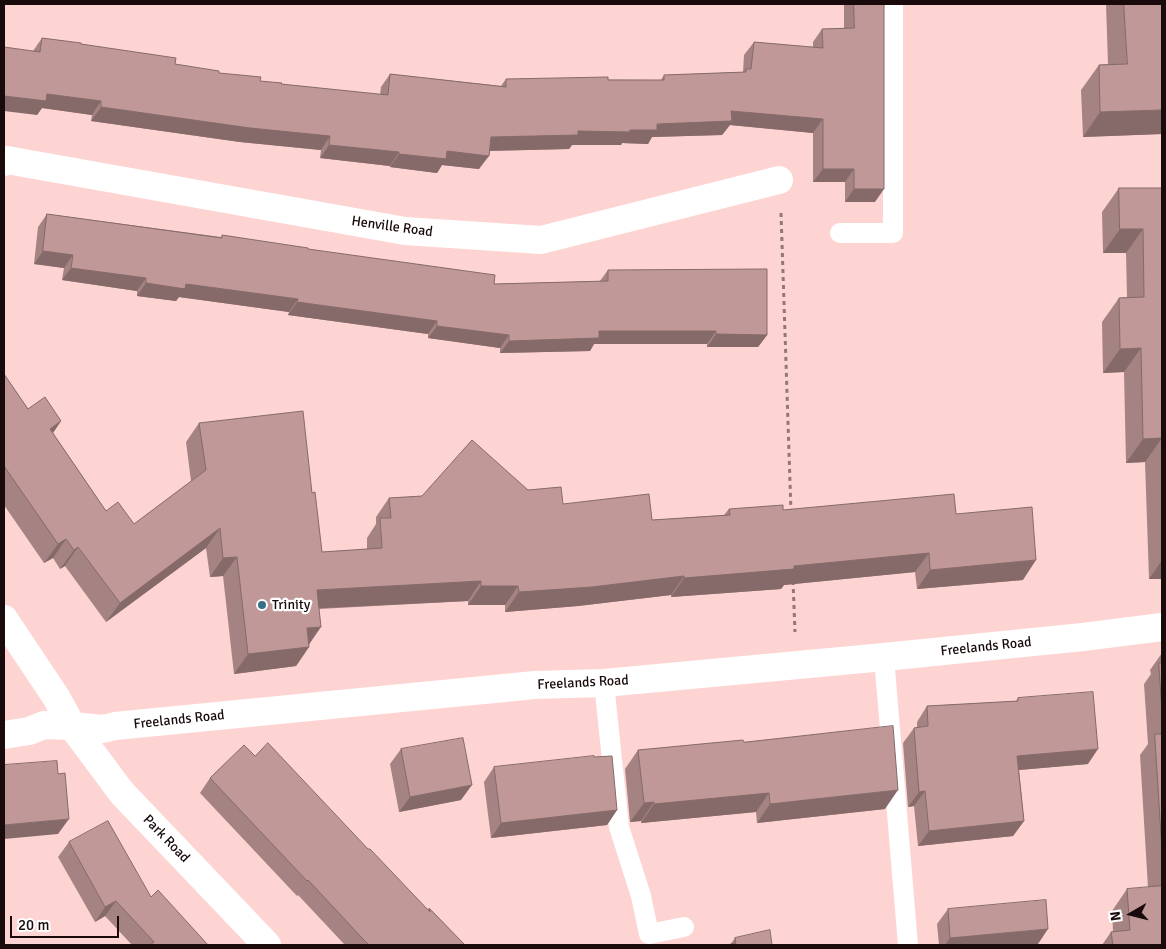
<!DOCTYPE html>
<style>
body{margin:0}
#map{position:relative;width:1166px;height:949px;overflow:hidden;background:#fdd4d2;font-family:Signika,sans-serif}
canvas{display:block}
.frame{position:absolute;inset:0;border:5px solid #190b0b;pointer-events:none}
.north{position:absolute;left:1106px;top:889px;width:50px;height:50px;-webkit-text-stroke:4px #fff;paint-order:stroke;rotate:262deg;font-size:14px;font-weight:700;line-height:20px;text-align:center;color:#190b0b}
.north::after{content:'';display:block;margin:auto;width:18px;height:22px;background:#190b0b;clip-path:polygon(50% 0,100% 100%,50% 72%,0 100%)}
.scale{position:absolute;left:10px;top:916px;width:109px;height:22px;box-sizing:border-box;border:2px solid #190b0b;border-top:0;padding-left:6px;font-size:15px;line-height:18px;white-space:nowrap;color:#190b0b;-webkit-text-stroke:4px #fff;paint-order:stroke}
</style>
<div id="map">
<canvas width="1166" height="949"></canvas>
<div class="frame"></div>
<div class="north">N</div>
<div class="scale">20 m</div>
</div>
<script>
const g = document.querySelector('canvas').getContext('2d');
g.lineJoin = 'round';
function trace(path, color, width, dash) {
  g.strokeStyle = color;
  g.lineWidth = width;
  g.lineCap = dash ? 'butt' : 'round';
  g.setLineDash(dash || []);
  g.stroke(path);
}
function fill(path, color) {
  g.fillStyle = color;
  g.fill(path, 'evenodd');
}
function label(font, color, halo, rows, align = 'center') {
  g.font = font + ' Signika,sans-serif';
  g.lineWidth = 4.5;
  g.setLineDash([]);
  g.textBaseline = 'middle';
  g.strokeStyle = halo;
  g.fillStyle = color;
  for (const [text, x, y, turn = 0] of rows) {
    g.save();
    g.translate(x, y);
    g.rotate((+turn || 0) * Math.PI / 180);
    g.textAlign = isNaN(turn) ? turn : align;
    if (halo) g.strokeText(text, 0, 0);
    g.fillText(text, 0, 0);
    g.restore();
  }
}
trace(new Path2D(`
 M 781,213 L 791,512
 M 793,581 L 795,632`), '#937776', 3, [4, 4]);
trace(new Path2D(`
 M 840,233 L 893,233 L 893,4
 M 884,657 L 908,945
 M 604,683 L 619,827 L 641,896 L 649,934 L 684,927`), '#fff', 20);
trace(new Path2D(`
 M 4,162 L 7,160 L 405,231 L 541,240 L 779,180
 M 72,726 L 122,793 L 267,945`), '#fff', 28);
trace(new Path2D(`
 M 4,619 L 56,697 L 72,726
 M 4,735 L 29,731 L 44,725 L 72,726 L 103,729 L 115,726 L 535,685 L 604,683 L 884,657 L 1083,637 L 1162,627`), '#fff', 28);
fill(new Path2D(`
 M 844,4 L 884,4 L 875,202 L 845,202 L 845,182 L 813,182 L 813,133 L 730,125 L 722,135 L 652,137 L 648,144 L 622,143 L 621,145 L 572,145 L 569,149 L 489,151 L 479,169 L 442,165 L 437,173 L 390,167 L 390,166 L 320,158 L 321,150 L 240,142 L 91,121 L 92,115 L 42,108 L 37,115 L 33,51 L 42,38 L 81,44 L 175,64 L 260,81 L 281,84 L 380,95 L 381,87 L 390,74 L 501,86 L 506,79 L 661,80 L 664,75 L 743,72 L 744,55 L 754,42 L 813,47 L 813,42 L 822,29 L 844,28 Z
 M 1106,4 L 1162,4 L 1162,134 L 1083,137 L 1081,90 L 1099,65 L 1108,64 Z
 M 1119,188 L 1162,188 L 1162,579 L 1149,579 L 1145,462 L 1126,463 L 1124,372 L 1103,373 L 1102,322 L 1119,298 L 1127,297 L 1126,253 L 1103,253 L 1102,212 Z
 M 47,214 L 221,237 L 222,235 L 308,249 L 494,284 L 600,281 L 608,270 L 767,335 L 758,347 L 707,347 L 707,344 L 594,344 L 590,351 L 500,353 L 500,348 L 428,338 L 428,334 L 288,315 L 289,312 L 179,297 L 176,301 L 137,296 L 137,291 L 62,280 L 64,268 L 34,264 L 38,227 Z
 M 4,374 L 28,409 L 61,421 L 53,433 L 106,511 L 134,524 L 191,481 L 186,442 L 199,423 L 312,493 L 322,552 L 367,549 L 367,538 L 376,524 L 376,517 L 389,498 L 528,490 L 563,504 L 652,520 L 724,515 L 729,509 L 956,514 L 1023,580 L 917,589 L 915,572 L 784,585 L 781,589 L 671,597 L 671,595 L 578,606 L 505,612 L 505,605 L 468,605 L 468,601 L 319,609 L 309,645 L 309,647 L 296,666 L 234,674 L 223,576 L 210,577 L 206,548 L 106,622 L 65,566 L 60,569 L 53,558 L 44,563 L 4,505 Z
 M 1162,653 L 1162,945 L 1102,945 L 1111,932 L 1113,931 L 1112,911 L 1127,889 L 1148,888 L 1140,755 L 1148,744 L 1144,684 L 1151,674 L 1150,670 Z
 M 1018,698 L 1088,764 L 1019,770 L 1024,821 L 1013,836 L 918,846 L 914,806 L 908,807 L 903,743 L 914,728 L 917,727 L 917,722 L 927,706 L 1016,701 Z
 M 744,742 L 885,809 L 757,823 L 756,812 L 641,823 L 641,821 L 630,822 L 625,769 L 638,750 Z
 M 401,749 L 461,800 L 399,812 L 390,764 Z
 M 255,756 L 368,849 L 428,910 L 429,908 L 465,945 L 345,945 L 298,895 L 297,896 L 200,793 L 210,778 Z
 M 594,757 L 617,810 L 607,825 L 491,838 L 484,782 L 494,767 Z
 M 69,842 L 151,897 L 208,945 L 132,945 L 105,916 L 95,922 L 58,857 Z
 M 948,909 L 1038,944 L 1027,945 L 939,945 L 937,924 Z
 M 735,938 L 772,945 L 730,945 Z`), '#a48382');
fill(new Path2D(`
 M 47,94 L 101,101 L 92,115 L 42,108 L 37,115 L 4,111 L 4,96 Z
 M 101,107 L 330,136 L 321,150 L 240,142 L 91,121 Z
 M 1162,110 L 1162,134 L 1083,137 L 1100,112 Z
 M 731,111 L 823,119 L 813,133 L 730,125 L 722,135 L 652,137 L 648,144 L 622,143 L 621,145 L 572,145 L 569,149 L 481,151 L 491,137 L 578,131 L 630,130 Z
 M 329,145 L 399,152 L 390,166 L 320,158 Z
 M 447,151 L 489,156 L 479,169 L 442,165 L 437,173 L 390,167 L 399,154 Z
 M 823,169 L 854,169 L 845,182 L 813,182 Z
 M 854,189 L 884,189 L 875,202 L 845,202 Z
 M 1120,229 L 1143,229 L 1126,253 L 1103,253 Z
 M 43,251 L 73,255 L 64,268 L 34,264 Z
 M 71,268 L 146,278 L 137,291 L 62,280 Z
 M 146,283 L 186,284 L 298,299 L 289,312 L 179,297 L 176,301 L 137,296 Z
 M 297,302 L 437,321 L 428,334 L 288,315 Z
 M 437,326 L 509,335 L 500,348 L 428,338 Z
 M 599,331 L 716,331 L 707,344 L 594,344 L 590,351 L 500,353 L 509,341 Z
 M 716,334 L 767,335 L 758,347 L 707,347 Z
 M 1141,348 L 1124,372 L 1103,373 L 1120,349 Z
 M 61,421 L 48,440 L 50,429 Z
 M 1162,438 L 1145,462 L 1126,463 L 1143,439 Z
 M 220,528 L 206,548 L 106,622 L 120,603 Z
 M 66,539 L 53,558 L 44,563 L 58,544 Z
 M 78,547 L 65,566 L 60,569 L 74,550 Z
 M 929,553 L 915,572 L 784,585 L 781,589 L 671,597 L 684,578 L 794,566 Z
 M 237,557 L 223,576 L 210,577 L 223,558 Z
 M 1036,560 L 1023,580 L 917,589 L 930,570 Z
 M 1162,560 L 1162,579 L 1149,579 Z
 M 684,576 L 671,595 L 578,606 L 505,612 L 519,592 Z
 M 481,581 L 468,601 L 304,609 L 317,590 Z
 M 481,586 L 518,586 L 505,605 L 468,605 Z
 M 321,627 L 308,646 L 307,628 Z
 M 309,647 L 296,666 L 234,674 L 248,654 Z
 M 1098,749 L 1088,764 L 1007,771 L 1017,756 Z
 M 472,785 L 461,800 L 399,812 L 410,797 Z
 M 898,790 L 885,809 L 757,823 L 770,804 Z
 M 925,791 L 914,806 L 908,807 L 919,792 Z
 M 769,793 L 756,812 L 641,823 L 654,804 Z
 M 654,802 L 641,821 L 630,822 L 644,803 Z
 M 617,810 L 607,825 L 491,838 L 501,823 Z
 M 69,819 L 58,834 L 4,839 L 4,825 Z
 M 1024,821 L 1013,836 L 918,846 L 929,831 Z
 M 116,901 L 105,916 L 95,922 L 105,907 Z
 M 1048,929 L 1038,944 L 1027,945 L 945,945 L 950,938 Z`), '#866a6a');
const building = new Path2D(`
 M 854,4 L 884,4 L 884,189 L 854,189 L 854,169 L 823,169 L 823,119 L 731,111 L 732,121 L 657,124 L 657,130 L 630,130 L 630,132 L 578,131 L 578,135 L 491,137 L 489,156 L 447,151 L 446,159 L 399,154 L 399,152 L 329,145 L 330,136 L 250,128 L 101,107 L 101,101 L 47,94 L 46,101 L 4,96 L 4,47 L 40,52 L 42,38 L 81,43 L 81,44 L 176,58 L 175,64 L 219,71 L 219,73 L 261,77 L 260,81 L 282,83 L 281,84 L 388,95 L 390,74 L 506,87 L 506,79 L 608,77 L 608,80 L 664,80 L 664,75 L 746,72 L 746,69 L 751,69 L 754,42 L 823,48 L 822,29 L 854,28 Z
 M 1124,4 L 1162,4 L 1162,110 L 1100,112 L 1099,65 L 1127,64 Z
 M 1119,188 L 1162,188 L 1162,450 L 1162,438 L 1143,439 L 1141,348 L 1120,349 L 1119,298 L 1144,297 L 1143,229 L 1120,229 Z
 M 47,214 L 222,238 L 222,235 L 308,248 L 308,249 L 495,275 L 494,284 L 608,281 L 608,270 L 767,269 L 767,335 L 716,334 L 716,331 L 599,331 L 599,338 L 509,341 L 509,335 L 437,326 L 437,321 L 297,302 L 298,299 L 186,284 L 185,289 L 146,283 L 146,278 L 71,268 L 73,255 L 43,251 Z
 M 4,374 L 28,409 L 45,397 L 61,421 L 50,429 L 106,511 L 118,502 L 134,524 L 206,470 L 199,423 L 303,411 L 312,493 L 315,492 L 322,552 L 382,548 L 380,518 L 391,518 L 389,498 L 422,496 L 472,440 L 528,490 L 561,487 L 563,504 L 649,494 L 652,520 L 730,515 L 729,509 L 783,505 L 783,510 L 954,494 L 956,514 L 1032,507 L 1036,560 L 930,570 L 929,553 L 794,566 L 794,569 L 684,578 L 684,576 L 592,587 L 519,592 L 518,586 L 481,586 L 481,581 L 317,590 L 321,627 L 307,628 L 309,647 L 248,654 L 237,557 L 223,558 L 220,528 L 120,603 L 78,547 L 74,550 L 66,539 L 58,544 L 4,466 Z
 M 1159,663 L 1162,663 L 1162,711 Z
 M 1093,692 L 1098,749 L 1017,756 L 1024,821 L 929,831 L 925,791 L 919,792 L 914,728 L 928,726 L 927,706 L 1018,701 L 1018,698 Z
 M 893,726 L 898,790 L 770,804 L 769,793 L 654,804 L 654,802 L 644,803 L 638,750 L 743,740 L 744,742 Z
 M 1155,734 L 1162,734 L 1162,851 Z
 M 463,738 L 472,785 L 410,797 L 401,749 Z
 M 268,743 L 368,849 L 370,849 L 430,912 L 429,908 L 465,945 L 369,945 L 363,939 L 308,880 L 307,881 L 210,778 L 244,745 L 255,756 Z
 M 594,756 L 594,757 L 612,756 L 617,810 L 501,823 L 494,767 Z
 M 57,761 L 58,774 L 65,773 L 69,819 L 4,825 L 4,765 Z
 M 108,821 L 151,897 L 158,890 L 208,945 L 150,945 L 154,942 L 116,901 L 105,907 L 69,842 Z
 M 1162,886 L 1162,945 L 1113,945 L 1111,932 L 1130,930 L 1127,889 Z
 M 1046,900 L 1048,929 L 950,938 L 948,909 Z
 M 770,930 L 772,945 L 727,945 L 736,943 L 735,938 Z`);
fill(building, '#bf9897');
trace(building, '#866a6a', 1);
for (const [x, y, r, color] of [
 [262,605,5,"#38708a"]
]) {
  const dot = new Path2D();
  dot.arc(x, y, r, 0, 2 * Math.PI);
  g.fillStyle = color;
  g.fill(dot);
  trace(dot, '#fff', 2);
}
label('14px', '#190b0b', '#fff', [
 ["Henville Road",392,227,8],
 ["Freelands Road",986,647,-6],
 ["Freelands Road",583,683,-3],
 ["Freelands Road",179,720,-6],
 ["Park Road",166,839,46]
]);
label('14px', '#190b0b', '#fff', [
 ["Trinity",272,605]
], 'left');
</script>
